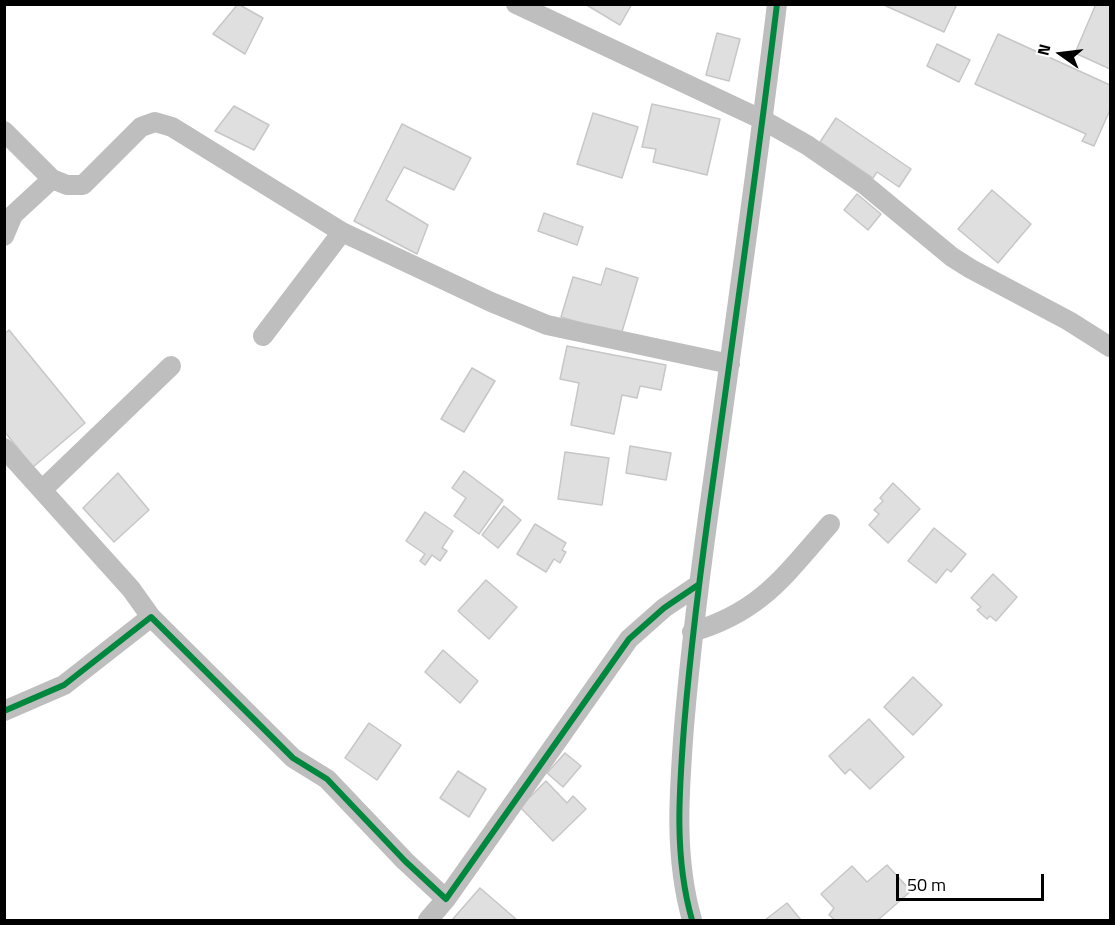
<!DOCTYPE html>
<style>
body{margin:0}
#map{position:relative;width:1115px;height:925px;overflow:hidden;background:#fff;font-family:"Titillium Web",sans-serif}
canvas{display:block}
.frame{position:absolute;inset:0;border:6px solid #000;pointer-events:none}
.north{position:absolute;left:1031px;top:24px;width:60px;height:60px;-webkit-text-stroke:4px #fff;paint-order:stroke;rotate:284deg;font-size:16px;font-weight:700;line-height:24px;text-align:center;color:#000}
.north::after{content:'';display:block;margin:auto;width:21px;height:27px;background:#000;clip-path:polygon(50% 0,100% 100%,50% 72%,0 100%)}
.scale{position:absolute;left:896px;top:874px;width:148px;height:27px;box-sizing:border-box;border:3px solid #000;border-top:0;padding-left:8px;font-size:18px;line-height:21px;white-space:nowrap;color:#000;-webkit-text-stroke:4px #fff;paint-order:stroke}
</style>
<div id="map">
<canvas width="1115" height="925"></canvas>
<div class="frame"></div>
<div class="north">N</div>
<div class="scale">50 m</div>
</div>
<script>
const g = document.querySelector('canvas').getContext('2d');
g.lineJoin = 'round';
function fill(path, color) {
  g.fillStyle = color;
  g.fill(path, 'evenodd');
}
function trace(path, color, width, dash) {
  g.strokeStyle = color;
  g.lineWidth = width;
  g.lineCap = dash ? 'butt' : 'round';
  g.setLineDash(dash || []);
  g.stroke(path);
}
const building = new Path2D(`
 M 238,4 L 263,18 L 245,54 L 213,34 Z
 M 585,4 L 632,4 L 620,25 Z
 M 887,4 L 957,4 L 944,32 L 886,6 Z
 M 1096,4 L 1110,5 L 1110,69 L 1075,53 Z
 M 717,33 L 740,39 L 729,81 L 706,75 Z
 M 998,34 L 1110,85 L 1110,110 L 1094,146 L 1082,141 L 1086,134 L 975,84 Z
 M 937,44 L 970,60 L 959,82 L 927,66 Z
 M 652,104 L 720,119 L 707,175 L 653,162 L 656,149 L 642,147 Z
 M 234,106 L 269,125 L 254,150 L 215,131 Z
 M 593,113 L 638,127 L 622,178 L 577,164 Z
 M 836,118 L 911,169 L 899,187 L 877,172 L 873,178 L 820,142 Z
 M 402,124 L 471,158 L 454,190 L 404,167 L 386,200 L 428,225 L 417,254 L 354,221 Z
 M 992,190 L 1031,224 L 998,263 L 958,229 Z
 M 857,194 L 881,214 L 868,230 L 844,210 Z
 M 544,213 L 583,227 L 577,245 L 538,231 Z
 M 606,268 L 638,278 L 621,335 L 561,317 L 573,277 L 601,285 Z
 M 9,330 L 85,423 L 33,467 L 4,431 L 4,334 Z
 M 567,346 L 666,365 L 661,390 L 640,386 L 637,398 L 622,395 L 614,434 L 571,425 L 579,383 L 560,379 Z
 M 472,368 L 495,381 L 464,432 L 441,419 Z
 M 630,446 L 671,453 L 666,480 L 626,473 Z
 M 565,452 L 609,458 L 602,505 L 558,499 Z
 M 464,471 L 503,500 L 479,534 L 454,516 L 466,498 L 452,488 Z
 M 118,473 L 149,510 L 114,542 L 83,508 Z
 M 893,483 L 920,509 L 888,543 L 869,525 L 879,514 L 874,510 L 883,501 L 880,498 Z
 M 504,506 L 521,520 L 498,548 L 482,535 Z
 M 425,512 L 453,531 L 442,548 L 447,551 L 440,561 L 432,555 L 425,565 L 420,561 L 425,554 L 406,541 Z
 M 535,524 L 566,543 L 562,550 L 566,552 L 560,563 L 554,559 L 546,572 L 517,554 Z
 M 934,528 L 966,554 L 951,572 L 947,569 L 936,583 L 908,561 Z
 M 993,574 L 1017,597 L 996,621 L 990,616 L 987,619 L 977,610 L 981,607 L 971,598 Z
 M 486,580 L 517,607 L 489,639 L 458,611 Z
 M 443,650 L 478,681 L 460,703 L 425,672 Z
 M 913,677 L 942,705 L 913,735 L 884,707 Z
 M 869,719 L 904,757 L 870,789 L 850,769 L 845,774 L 829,756 Z
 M 369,723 L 401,745 L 377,780 L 345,758 Z
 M 565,753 L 581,766 L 563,787 L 547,773 Z
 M 458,771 L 486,789 L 469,817 L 440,798 Z
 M 546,781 L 567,803 L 573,796 L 586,809 L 553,841 L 520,807 Z
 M 887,865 L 911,891 L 878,920 L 835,920 L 829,915 L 834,908 L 821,894 L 852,866 L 867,882 Z
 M 480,888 L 517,920 L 452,920 Z
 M 787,903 L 801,920 L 765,920 Z`);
fill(building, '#dfdfdf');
trace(building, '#c7c7c7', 1.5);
trace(new Path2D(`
 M 516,4 L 763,120 L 807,145 L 865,185 L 952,257 L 971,269 L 1069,321 L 1110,347
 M 4,131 L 52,179 L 67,185 L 83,185 L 141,127 L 155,122 L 172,127 L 342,232 L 491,302 L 547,325 L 730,364
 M 4,236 L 13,215 L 52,179
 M 263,336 L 342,232
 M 4,448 L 131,589 L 151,617
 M 42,490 L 171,366
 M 692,632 C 761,612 785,575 830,524
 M 4,711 L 64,685 L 151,617 L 293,758 L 327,779 L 405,861 L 446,899 L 629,639 L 664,608 L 698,585
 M 428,920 L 446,899
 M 692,920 C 674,857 679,792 684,727 C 691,642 702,558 714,474 C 736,317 758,161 777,4`), '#bebebe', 20);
trace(new Path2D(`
 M 4,711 L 64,685 L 151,617 L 293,758 L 327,779 L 405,861 L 446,899 L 629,639 L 664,608 L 698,585
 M 692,920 C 674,857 679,792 684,727 C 691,642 702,558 714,474 C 736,317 758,161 777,4`), '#00873e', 6);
</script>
